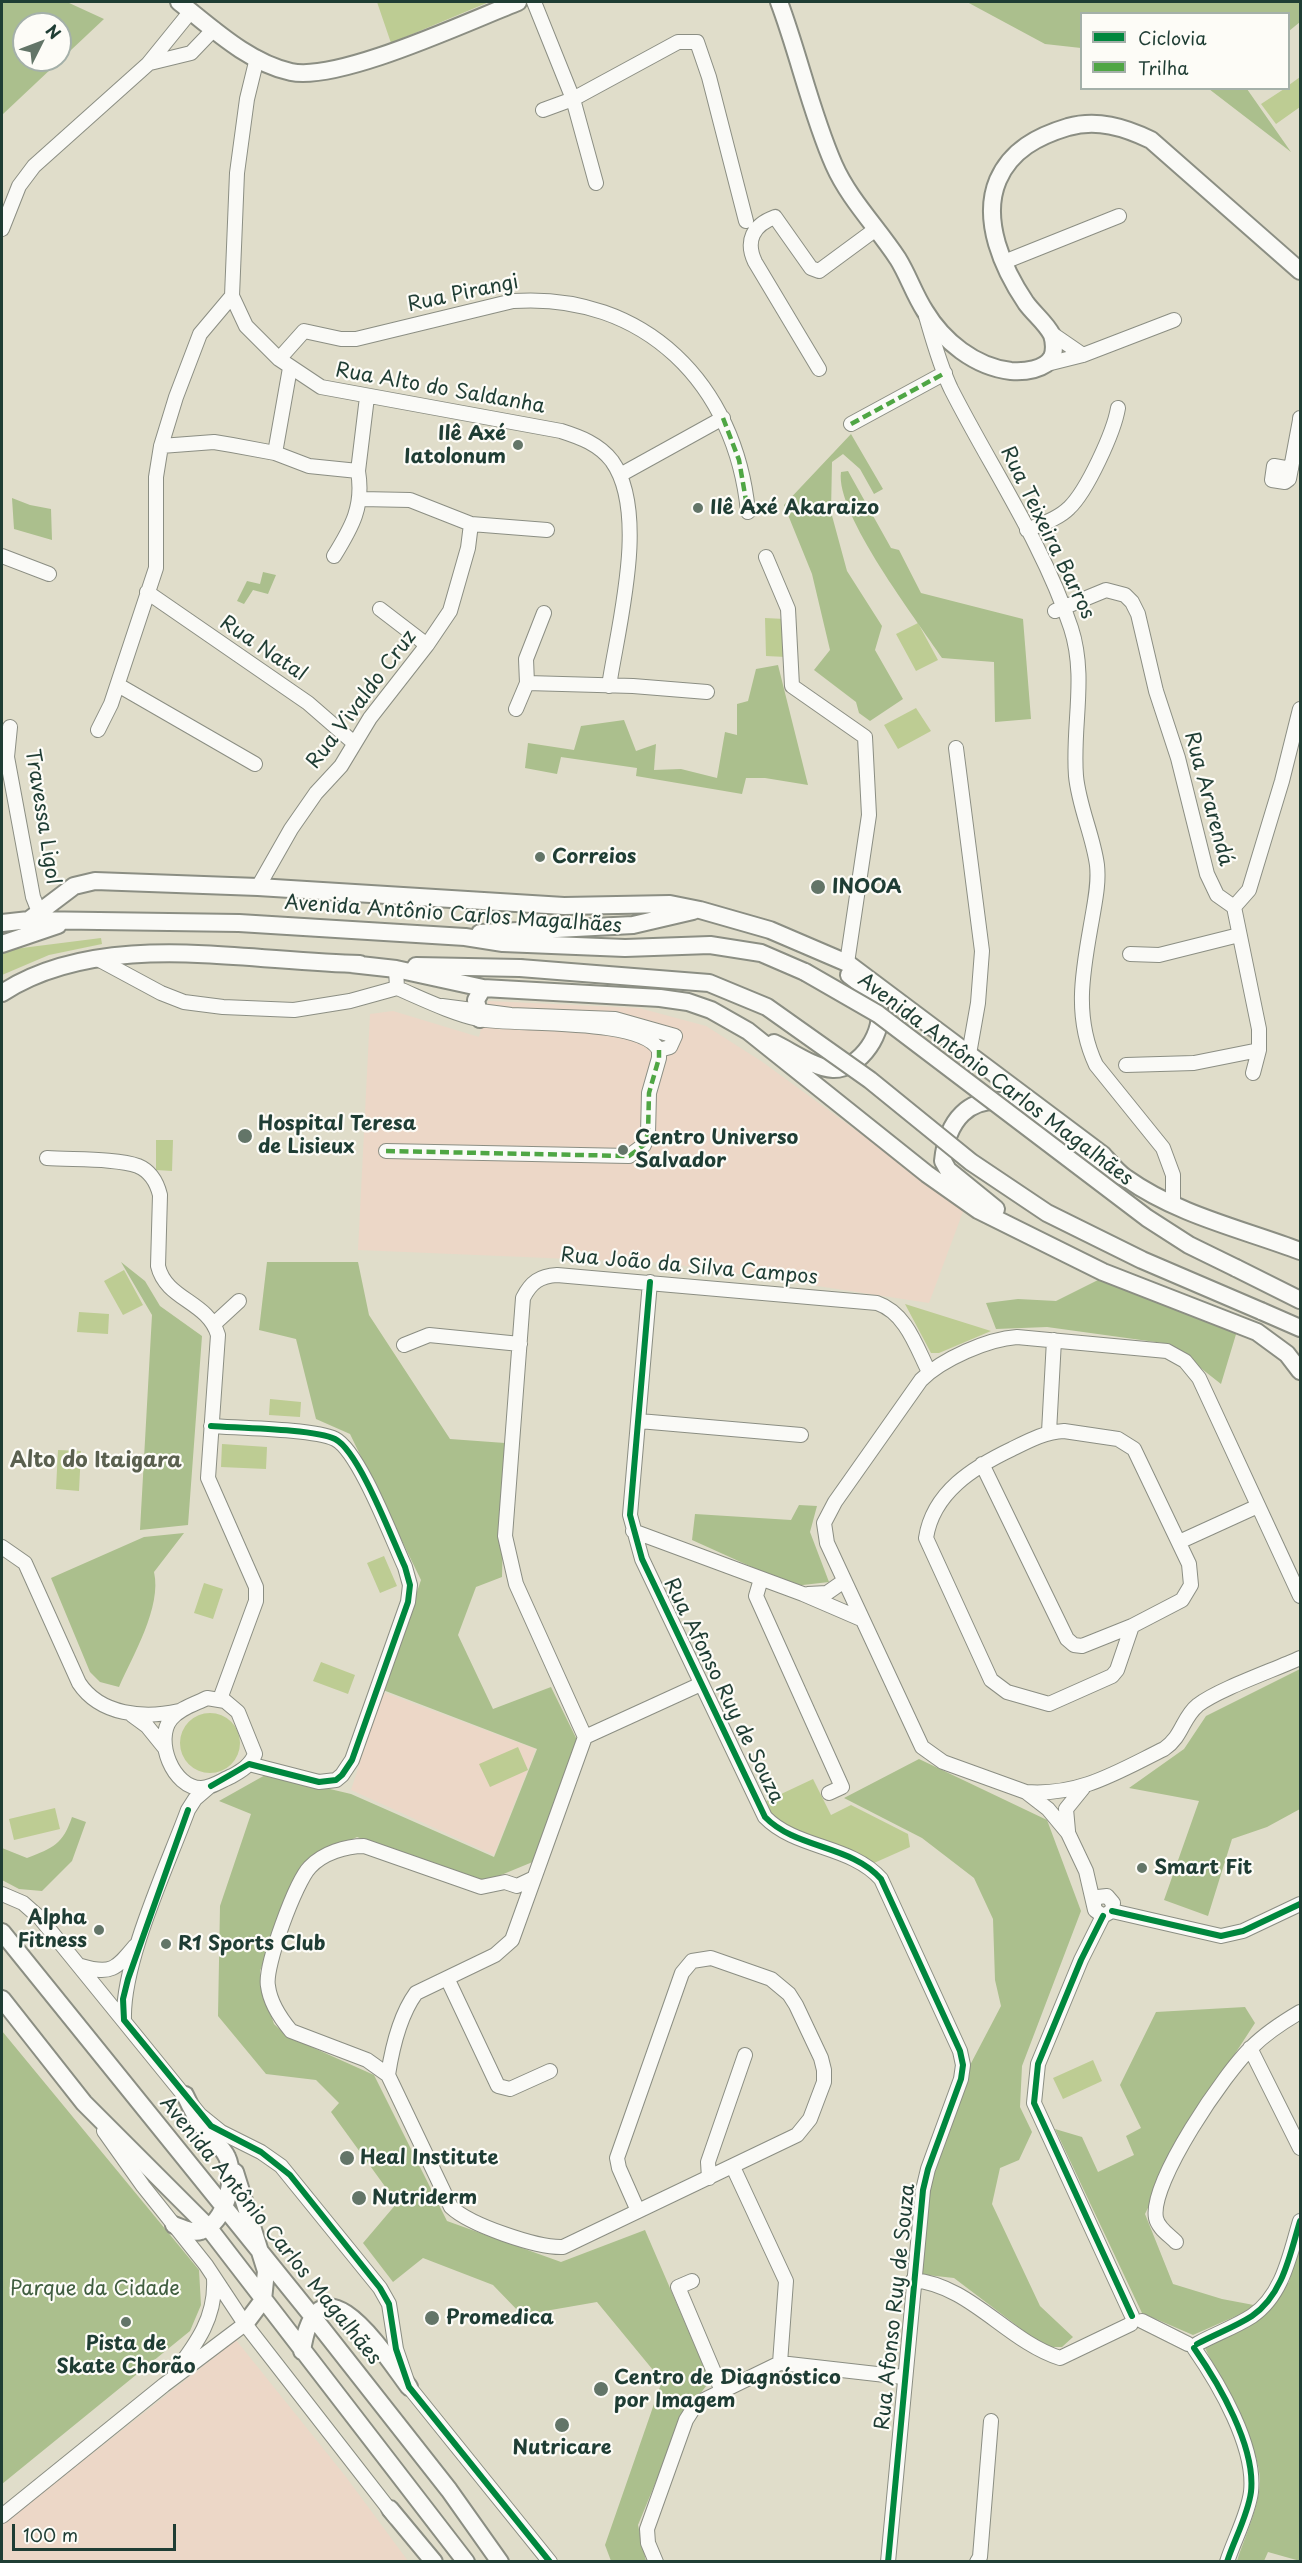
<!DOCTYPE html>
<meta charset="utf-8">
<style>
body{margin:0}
#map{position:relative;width:1302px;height:2563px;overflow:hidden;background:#e0ddca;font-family:"Playpen Sans",sans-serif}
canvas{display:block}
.frame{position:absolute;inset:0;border:3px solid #1f3d34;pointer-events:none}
.legend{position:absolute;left:1080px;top:12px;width:210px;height:78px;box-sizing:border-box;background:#fdfcf7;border:2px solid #a4b0a9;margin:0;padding:8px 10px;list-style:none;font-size:18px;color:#1f3d34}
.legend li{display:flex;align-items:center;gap:12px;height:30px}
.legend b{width:30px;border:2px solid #a4b0a9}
.north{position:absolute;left:12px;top:12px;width:60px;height:60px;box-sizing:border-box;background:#fdfcf7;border:2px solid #a4b0a9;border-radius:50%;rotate:48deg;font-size:16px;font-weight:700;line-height:24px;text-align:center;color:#1f3d34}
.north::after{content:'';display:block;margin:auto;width:21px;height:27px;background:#637568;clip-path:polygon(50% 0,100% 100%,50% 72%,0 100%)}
.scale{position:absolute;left:12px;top:2524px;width:164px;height:27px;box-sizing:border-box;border:3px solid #1f3d34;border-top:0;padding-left:8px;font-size:18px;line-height:21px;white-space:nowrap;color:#1f3d34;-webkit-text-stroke:4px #fdfcf7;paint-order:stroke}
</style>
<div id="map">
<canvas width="1302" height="2563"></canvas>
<div class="frame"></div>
<ul class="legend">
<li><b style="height:8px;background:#00873e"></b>Ciclovia</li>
<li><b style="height:8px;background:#4fa644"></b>Trilha</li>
</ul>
<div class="north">N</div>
<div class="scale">100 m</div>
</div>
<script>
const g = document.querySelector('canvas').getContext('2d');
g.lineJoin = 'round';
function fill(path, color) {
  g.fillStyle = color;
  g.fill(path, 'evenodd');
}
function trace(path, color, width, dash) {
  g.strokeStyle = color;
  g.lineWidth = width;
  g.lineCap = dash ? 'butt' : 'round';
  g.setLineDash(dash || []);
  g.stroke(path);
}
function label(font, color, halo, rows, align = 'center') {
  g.font = font + ' "Playpen Sans",sans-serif';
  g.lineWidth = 4.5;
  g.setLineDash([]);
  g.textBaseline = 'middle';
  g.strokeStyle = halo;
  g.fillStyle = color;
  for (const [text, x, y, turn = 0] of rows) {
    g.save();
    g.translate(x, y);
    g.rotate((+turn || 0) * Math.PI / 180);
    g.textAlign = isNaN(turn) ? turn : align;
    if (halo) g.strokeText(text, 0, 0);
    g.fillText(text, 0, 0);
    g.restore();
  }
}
fill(new Path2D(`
 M 488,1001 L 639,1008 L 706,1026 L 761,1061 L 964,1209 L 929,1303 L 666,1263 L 358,1250 L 370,1014 L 393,1011 L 479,1037 Z
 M 383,1692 L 536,1749 L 494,1855 L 351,1790 Z
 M 236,2340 L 346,2477 L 408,2561 L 2,2561 L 2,2525 Z`), '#ecd7c7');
fill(new Path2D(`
 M 377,2 L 489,2 L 391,43 Z
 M 1300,77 L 1300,107 L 1276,124 L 1261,104 L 1284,89 L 1288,88 L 1289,85 Z
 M 765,618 L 785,619 L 786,657 L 766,656 Z
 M 918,623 L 938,660 L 916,671 L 896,634 Z
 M 916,708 L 931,731 L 898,749 L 884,725 Z
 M 101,938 L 102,944 L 49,955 L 2,975 L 2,953 L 6,950 Z
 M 156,1140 L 173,1140 L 172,1171 L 156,1170 Z
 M 124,1270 L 143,1305 L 123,1315 L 104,1281 Z
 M 905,1304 L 991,1331 L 939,1353 L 931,1353 Z
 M 79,1312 L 109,1314 L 108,1334 L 77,1332 Z
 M 270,1399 L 301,1402 L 300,1417 L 269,1415 Z
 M 222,1444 L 267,1447 L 266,1469 L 221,1467 Z
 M 58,1450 L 81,1451 L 79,1491 L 56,1489 Z
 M 384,1556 L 397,1586 L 380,1593 L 367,1563 Z
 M 204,1583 L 223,1589 L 213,1619 L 194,1613 Z
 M 321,1662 L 355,1675 L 348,1694 L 313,1681 Z
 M180 1743a30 30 0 1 1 60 0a30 30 0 1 1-60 0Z
 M 518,1747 L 528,1770 L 490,1787 L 479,1764 Z
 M 813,1779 L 831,1815 L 851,1805 L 908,1834 L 910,1847 L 874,1863 L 777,1822 L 762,1803 Z
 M 55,1808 L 60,1829 L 14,1840 L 9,1819 Z
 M 1093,2060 L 1102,2081 L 1063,2099 L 1053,2078 Z`), '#bdcc93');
fill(new Path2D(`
 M 2,2 L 67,2 L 104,19 L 2,115 ZM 24,24 L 60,24 L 60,60 L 24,60 Z
 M 967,2 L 1300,2 L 1300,22 L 1289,31 L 1288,14 L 1082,14 L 1081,48 L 1045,44 Z
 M 1209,89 L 1247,89 L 1291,152 Z
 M 851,434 L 883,489 L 874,494 L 860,469 L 843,454 L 832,462 L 831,512 L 847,571 L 882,626 L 875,650 L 903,699 L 870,721 L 859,713 L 856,702 L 814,670 L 830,650 L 812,574 L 784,505 Z
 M 848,471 L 891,548 L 899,550 L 921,593 L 1023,619 L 1031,719 L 995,722 L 994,662 L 942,658 C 917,620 835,514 841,472 Z
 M 12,498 L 30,505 L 51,509 L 52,540 L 14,529 Z
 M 263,572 L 276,575 L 268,594 L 253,590 L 244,604 L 237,601 L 247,581 L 260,584 Z
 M 778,665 L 808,785 L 765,778 L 746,778 L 742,794 L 636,776 L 637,768 L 561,757 L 557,774 L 525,768 L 528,743 L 574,750 L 581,726 L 624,720 L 636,751 L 656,744 L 654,770 L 681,769 L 717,778 L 725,732 L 737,735 L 737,704 L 748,701 L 756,669 Z
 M 121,1262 L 145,1281 L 160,1306 L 202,1336 L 188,1525 L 140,1530 L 152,1315 Z
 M 267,1262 L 358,1262 L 369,1315 L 450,1439 L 505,1443 L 502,1577 L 476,1587 L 458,1635 L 493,1709 L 551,1687 L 578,1742 L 535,1861 L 489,1880 L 475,1881 L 357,1837 L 302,1864 L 260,1971 L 261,1985 L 274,2024 L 287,2036 L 374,2075 L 447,2221 L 561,2262 L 645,2230 L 710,2381 L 683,2416 L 638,2525 L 646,2561 L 611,2561 L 605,2545 L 662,2381 L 597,2302 L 522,2315 L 493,2285 L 423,2258 L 393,2282 L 363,2243 L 397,2203 L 331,2112 L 339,2103 L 316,2080 L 266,2074 L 218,2016 L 220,1906 L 251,1814 L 219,1801 L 267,1774 L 351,1794 L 494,1857 L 537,1749 L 383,1690 L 421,1580 L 350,1434 L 316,1419 L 296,1339 L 259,1330 Z
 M 1104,1277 L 1237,1331 L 1221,1384 L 1170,1344 L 1047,1327 L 996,1329 L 986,1303 L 1018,1299 L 1056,1301 Z
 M 799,1505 L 817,1506 L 810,1532 L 829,1582 L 794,1586 L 692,1540 L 695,1514 L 791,1520 Z
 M 184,1533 L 154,1572 C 162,1607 133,1655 119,1687 L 100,1682 L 90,1672 L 51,1578 L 144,1537 Z
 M 1300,1669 L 1300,1809 L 1267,1827 L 1232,1839 L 1208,1916 L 1164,1900 L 1199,1801 L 1129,1788 L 1184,1749 L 1206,1716 Z
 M 919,1759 L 1047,1820 L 1081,1911 L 1022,2066 L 1020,2107 L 1032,2132 L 1019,2160 L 1000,2168 L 992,2204 L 1040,2306 L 1073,2337 L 1062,2347 L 1045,2347 L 954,2278 L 918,2274 L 931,2181 L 968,2069 L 1001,2006 L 995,1980 L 993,1919 L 974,1878 L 922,1838 L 844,1798 Z
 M 72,1817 L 86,1822 L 72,1861 L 42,1891 L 19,1889 L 2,1880 L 2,1848 L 27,1858 C 53,1848 63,1844 72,1817 Z
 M 1245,2007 L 1255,2023 L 1186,2129 L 1145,2214 L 1173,2284 L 1222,2299 L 1259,2306 L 1193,2335 L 1142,2313 L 1055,2129 L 1082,2137 L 1098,2172 L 1134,2155 L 1126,2136 L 1141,2128 L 1120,2085 L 1156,2012 Z
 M 2,2031 L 199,2270 L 201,2305 L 190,2331 L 2,2484 Z
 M 1300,2241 L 1300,2561 L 1268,2552 L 1264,2561 L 1237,2561 C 1245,2536 1259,2508 1260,2481 C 1260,2445 1221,2382 1205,2348 L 1263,2315 L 1289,2282 Z`), '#abbf8d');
const minor = new Path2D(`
 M 534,2 L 573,99 L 596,183
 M 257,58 L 247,99 L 237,173 L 232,296 L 246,326 L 279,359 L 321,387 L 561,431 C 580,437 599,444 612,461 C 649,513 618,626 609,686
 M 150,63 L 191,53 L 214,29
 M 543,110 L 573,99 L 678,42 L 697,42 L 709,77 L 746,221
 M 2,229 L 19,186 L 34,166 L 148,64 L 191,11
 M 1004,262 L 1119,216
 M 926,316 C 933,340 940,366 951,389 C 991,468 1043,543 1071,628 C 1087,677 1072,726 1076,776 C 1079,807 1093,835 1097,865 C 1099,883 1095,901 1092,919 C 1083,970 1073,1016 1096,1065 L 1163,1148 L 1173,1175 L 1173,1205
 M 1051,333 L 1083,355
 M 279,359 L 304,331 L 341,339 L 356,339 L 513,301 C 645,292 736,385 748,512
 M 1047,364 L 1083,355 L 1174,320
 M 819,369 L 755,262 C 745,241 753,225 775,217 L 811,268 L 819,271 L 876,229
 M 851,424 L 945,373
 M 161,446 L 214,442 L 232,445 L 275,453 L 309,466 L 358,471 C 364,506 352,527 334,556
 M 275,453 L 290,368
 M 1291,469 L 1274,466 L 1272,480 L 1285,482 L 1289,479 L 1300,420 L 1300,418
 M 358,471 L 367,397
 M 620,475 L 723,418
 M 361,499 L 410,500 L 471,524 L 547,530
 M 1027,530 C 1041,524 1058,519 1069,508 C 1087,491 1114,432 1118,408
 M 2,556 L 49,574
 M 766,557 L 788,609 L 792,686 L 865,737 L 869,815 L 847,963
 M 147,592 L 308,703 L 354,743
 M 380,609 L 427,645
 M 1055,611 L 1106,590 L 1125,595 L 1132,602 L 1138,614 L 1156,691 L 1178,758 L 1207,874 L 1217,895 L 1234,907 L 1259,1029 L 1259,1050 L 1253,1073
 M 527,683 L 633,686 L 707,692
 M 118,685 L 255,764
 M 516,709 L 527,683 L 526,659 L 544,613
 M 10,727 L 7,757 L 33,897 L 39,912
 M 98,730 L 111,704 L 156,568 L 156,477 L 161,446 L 176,397 L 200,334 L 232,296
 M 956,748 L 982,951 L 978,1003 L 969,1054
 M 258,887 L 291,829 L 316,793 L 341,766 L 370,718 L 427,645 L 450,611 L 468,548 L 471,524
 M 1234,907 L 1249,890 L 1282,781 L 1300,709
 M 1130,954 L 1159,955 L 1239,935
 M 96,958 L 161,993 L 184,1002 L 223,1007 L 294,1010 L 350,1001 L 397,988
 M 396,969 L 397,988 C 423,999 451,1013 478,1019 C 516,1026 641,1017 659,1050 L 670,1047 L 675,1036 L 615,1019 L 511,1015 L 442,1006
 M 1126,1065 L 1194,1063 L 1259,1050
 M 386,1151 L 629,1156 L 644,1145 L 648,1133 L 649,1093 L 659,1058 L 659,1050
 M 47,1158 C 70,1160 117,1158 138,1166 C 150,1171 157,1183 160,1195 L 158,1266 C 166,1300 208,1301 218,1335 L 208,1478 L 256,1587 L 256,1601 L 220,1699
 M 650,1282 L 630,1515 L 642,1559 L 765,1817 C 796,1849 851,1845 881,1879 L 960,2051 L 963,2065 L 961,2079 L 928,2169 L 923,2190 L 888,2562
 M 214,1324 L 239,1301
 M 404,1345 L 429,1335 L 520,1344
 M 639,1421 L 801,1435
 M 211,1426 C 238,1428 314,1429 335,1439 C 359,1451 392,1539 405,1567 L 410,1585 L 408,1602 L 352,1760 L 342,1775 L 336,1780 L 319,1782 L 249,1764
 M 1064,1431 L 1118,1439 L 1134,1449 L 1189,1564 L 1191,1585 L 1182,1600 L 1132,1626 L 1117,1670 L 1112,1676 L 1049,1704 L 1007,1692 L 991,1680 L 926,1538 C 933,1492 974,1467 1012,1449 C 1030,1440 1045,1432 1064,1431 Z
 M 1049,1432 L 1054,1340
 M 982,1464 L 1067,1639 L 1074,1645 L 1082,1646 L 1132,1626
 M 633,1531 L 803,1594 L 861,1619
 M 1179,1542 L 1258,1506
 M 2,1547 L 25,1563 L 79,1683 C 100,1715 144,1719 179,1711
 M 761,1579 L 756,1596 L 842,1787 L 829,1793
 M 808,1594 L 827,1593 L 844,1581
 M 207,1698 L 225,1701 L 238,1712 L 255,1754 C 251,1765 241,1771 232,1776 C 222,1780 212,1788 201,1788 C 173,1788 154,1740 171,1719 C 180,1708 195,1704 207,1698 Z
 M 132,1715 L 147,1726 L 164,1747
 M 585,1737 L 701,1684
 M 1026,1792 C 1080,1796 1117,1772 1164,1749 C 1183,1736 1182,1718 1198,1705 C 1219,1689 1274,1670 1300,1658
 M 1068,1831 L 1066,1809 L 1083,1788
 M 2,1894 L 23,1903 L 40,1918 L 200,2115 L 221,2132 L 261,2152 L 281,2166 L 380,2288 L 389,2304 L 396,2349 L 409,2387 L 550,2562
 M 1094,1902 L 1098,1897 L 1107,1896 L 1113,1903 L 1112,1911 L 1103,1916 L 1095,1910 L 1086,1871 L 1068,1833 L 1048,1809 L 1026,1792 L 943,1762 L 922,1747 L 827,1543 L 824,1523 L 835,1502 L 921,1380 C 942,1359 988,1339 1017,1337 L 1167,1351 L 1185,1361 L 1199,1378 L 1300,1596
 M 1112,1911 L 1221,1936 L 1243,1931 L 1300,1904
 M 1103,1916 L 1081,1960 L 1038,2064 L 1034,2103 L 1132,2316
 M 81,1966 C 111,1975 116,1969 135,1946
 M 447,1978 L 498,2086 L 510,2089 L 550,2071
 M 124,2020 C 122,1962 167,1867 188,1810 L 195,1799 L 209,1787
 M 1250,2048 L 1300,2148
 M 388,2075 L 367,2060 L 291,2031 C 281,2019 270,2002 268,1986 C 264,1967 296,1881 310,1867 C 323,1853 346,1846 364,1846 L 481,1887 L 505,1882 L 517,1886 L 534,1878
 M 104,2131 L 143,2186 L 206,2265 L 245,2324 L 396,2518
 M 733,2167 L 786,2281 L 780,2363
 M 709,2178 L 708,2162 L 745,2055
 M 638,2211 L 619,2168 L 617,2158 L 682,1973 L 692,1961 L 711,1958 L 771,1979 L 789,1994 L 796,2005 L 821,2058 L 824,2070 L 824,2082 L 810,2119 L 797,2135 L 563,2247 C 537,2248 470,2225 451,2207 L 388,2075 C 392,2049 400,2015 416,1993 L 495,1955 L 512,1940 L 585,1737 L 516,1584 L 505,1536 L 523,1298 C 531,1282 540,1276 557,1275 L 877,1303 C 906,1313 916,1346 929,1372
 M 1176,2242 C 1169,2235 1158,2228 1156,2218 C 1149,2183 1226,2071 1252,2047 C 1266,2033 1283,2022 1300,2012
 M 913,2280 C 970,2285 1007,2341 1060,2358 L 1131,2324
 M 692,2281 L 678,2287 L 722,2391
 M 1142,2321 L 1188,2344
 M 1197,2344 C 1215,2334 1235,2327 1252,2316 C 1283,2295 1290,2254 1300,2221
 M 1194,2348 C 1219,2384 1256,2447 1251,2492 C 1248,2515 1234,2540 1227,2562
 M 780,2363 L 903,2377
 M 175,2372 C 197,2343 216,2317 214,2279
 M 2,2516 L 164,2385 L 245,2324
 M 656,2562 L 648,2543 L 647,2529 L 686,2420 L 693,2409 L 704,2400 L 780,2363
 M 977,2562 L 980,2557 L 991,2421`);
const major = new Path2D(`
 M 179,2 C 212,28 249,63 291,72 C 339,82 469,21 518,2
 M 779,2 C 799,55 811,113 834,165 C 849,199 877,227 898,259 C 908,275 914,294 925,311 C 943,341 975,367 1011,371 C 1024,372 1045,370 1052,357 C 1055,351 1054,341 1052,335 C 1046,323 1034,314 1026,303 C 1003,269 981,220 998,180 C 1011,150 1038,136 1068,127 C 1097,119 1124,127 1151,140 L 1300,271
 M 29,920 L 74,886 L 95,881 L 258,887 L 564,906 L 670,904 L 700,910 L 770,930 L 847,963 L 1103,1155 C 1110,1163 1117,1172 1126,1178 C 1178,1215 1242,1229 1300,1251
 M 2,923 L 29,920 L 239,923 L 465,937 L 503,943 L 625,948 L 710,945 L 761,953 L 805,972
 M 480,933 L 633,925 L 693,911
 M 2,944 L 58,925
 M 351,964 L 396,969 L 483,988 L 660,998 L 688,1002 L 711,1010 L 748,1031 L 927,1174 L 978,1210 L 1103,1272 L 1257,1332 L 1287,1354 L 1300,1371
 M 416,966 L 520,968
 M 2,993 C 102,928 247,962 360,964
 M 480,1019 L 476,1000 L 483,988
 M 774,1043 C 791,1051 814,1068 833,1069 C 860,1070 887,1030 878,1005 C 874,993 859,983 849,975
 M 996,1209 L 948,1170 L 943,1161 C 947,1121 968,1095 1009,1102 L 1099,1169 L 1123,1177
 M 1236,1268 L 1300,1300
 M 1261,1311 L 1300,1328
 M 2,1932 L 313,2317 L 449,2490 L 500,2562
 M 2,1999 L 84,2103 L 208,2227 L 466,2562
 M 235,2172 L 266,2271 L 263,2300 L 245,2324
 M 174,2225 C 183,2228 192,2234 201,2231 C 225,2224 237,2178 227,2157 C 223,2148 213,2140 206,2132 C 198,2121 191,2108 185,2095
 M 302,2351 C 318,2248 385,2355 409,2387
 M 390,2509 L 434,2562`);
trace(minor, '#8b8e83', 16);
trace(major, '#8b8e83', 20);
trace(minor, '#fafaf7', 14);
trace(major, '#fafaf7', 16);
const majorBridge = new Path2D(`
 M 520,968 L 709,983 L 767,1007 L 870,1080 L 971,1162 L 1047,1213 L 1142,1260 L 1261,1311
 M 805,972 L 878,1014 L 1147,1218 L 1189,1245 L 1236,1268`);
trace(majorBridge, '#8b8e83', 20, []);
trace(majorBridge, '#fafaf7', 16);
trace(new Path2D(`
 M 723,418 L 739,460 L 748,512
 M 851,424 L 945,373
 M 386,1151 L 629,1156 L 644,1145 L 648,1133 L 649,1093 L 659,1058 L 659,1050`), '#4fa644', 4.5, [9, 4.5]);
trace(new Path2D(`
 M 650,1282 L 630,1515 L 642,1559 L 765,1817 C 796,1849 851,1845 881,1879 L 960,2051 L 963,2065 L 961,2079 L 928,2169 L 923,2190 L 888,2562
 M 211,1426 C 238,1428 314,1429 335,1439 C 359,1451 392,1539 405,1567 L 410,1585 L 408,1602 L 352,1760 L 342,1775 L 336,1780 L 319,1782 L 249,1764 L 211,1786
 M 188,1810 L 128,1979 L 123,1999 L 124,2020 L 211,2126 L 261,2152 L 290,2175 L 380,2288 L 389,2304 L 396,2349 L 409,2387 L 550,2562
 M 1112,1911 L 1221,1936 L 1243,1931 L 1300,1904
 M 1103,1916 L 1081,1960 L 1038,2064 L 1034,2103 L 1132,2316
 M 1197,2344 C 1215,2334 1235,2327 1252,2316 C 1283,2295 1290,2254 1300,2221
 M 1194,2348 C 1219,2384 1256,2447 1251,2492 C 1248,2515 1234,2540 1227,2562`), '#00873e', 6);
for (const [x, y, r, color] of [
 [518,445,6,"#637568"],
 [698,508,6,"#637568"],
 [540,857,6,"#637568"],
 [818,887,8,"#637568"],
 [245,1136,8,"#637568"],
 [623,1150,6,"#637568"],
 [1142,1868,6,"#637568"],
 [99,1930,6,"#637568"],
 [166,1944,6,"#637568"],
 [347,2158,8,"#637568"],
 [359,2198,8,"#637568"],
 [432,2318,8,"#637568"],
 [126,2322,6,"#637568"],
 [601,2389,8,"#637568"],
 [562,2425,8,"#637568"]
]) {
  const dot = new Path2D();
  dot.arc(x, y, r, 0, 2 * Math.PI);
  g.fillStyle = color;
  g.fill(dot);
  trace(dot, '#fdfcf7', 2);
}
label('20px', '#1f3d34', '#fdfcf7', [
 ["Rua Pirangi",463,294,-12],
 ["Rua Alto do Saldanha",440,389,10],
 ["Rua Teixeira Barros",1047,533,64],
 ["Rua Natal",263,649,34],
 ["Rua Vivaldo Cruz",362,700,-53],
 ["Rua Ararendá",1208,799,75],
 ["Travessa Ligol",42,817,81],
 ["Avenida Antônio Carlos Magalhães",453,915,4],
 ["Avenida Antônio Carlos Magalhães",995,1080,37],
 ["Rua João da Silva Campos",689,1267,5],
 ["Rua Afonso Ruy de Souza",723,1691,64],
 ["Avenida Antônio Carlos Magalhães",270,2231,51],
 ["Rua Afonso Ruy de Souza",896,2307,-84]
]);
label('bold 20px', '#1f3d34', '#fdfcf7', [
 ["Ilê Axé",506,434,"right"],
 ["Iatolonum",506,457,"right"],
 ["Ilê Axé Akaraizo",710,508],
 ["Correios",552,857],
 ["INOOA",832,887],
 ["Hospital Teresa",258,1124],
 ["de Lisieux",258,1147],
 ["Centro Universo",635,1138],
 ["Salvador",635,1161],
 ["Smart Fit",1154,1868],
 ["Alpha",87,1918,"right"],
 ["Fitness",87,1941,"right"],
 ["R1 Sports Club",178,1944],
 ["Heal Institute",360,2158],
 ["Nutriderm",372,2198],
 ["Promedica",446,2318],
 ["Pista de",126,2344,"center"],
 ["Skate Chorão",126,2367,"center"],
 ["Centro de Diagnóstico",614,2378],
 ["por Imagem",614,2401],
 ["Nutricare",562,2448,"center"]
], 'left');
label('20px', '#405e40', '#fdfcf7', [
 ["Parque da Cidade",95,2289]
]);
label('bold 21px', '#5a604f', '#fdfcf7', [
 ["Alto do Itaigara",96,1461]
]);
</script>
